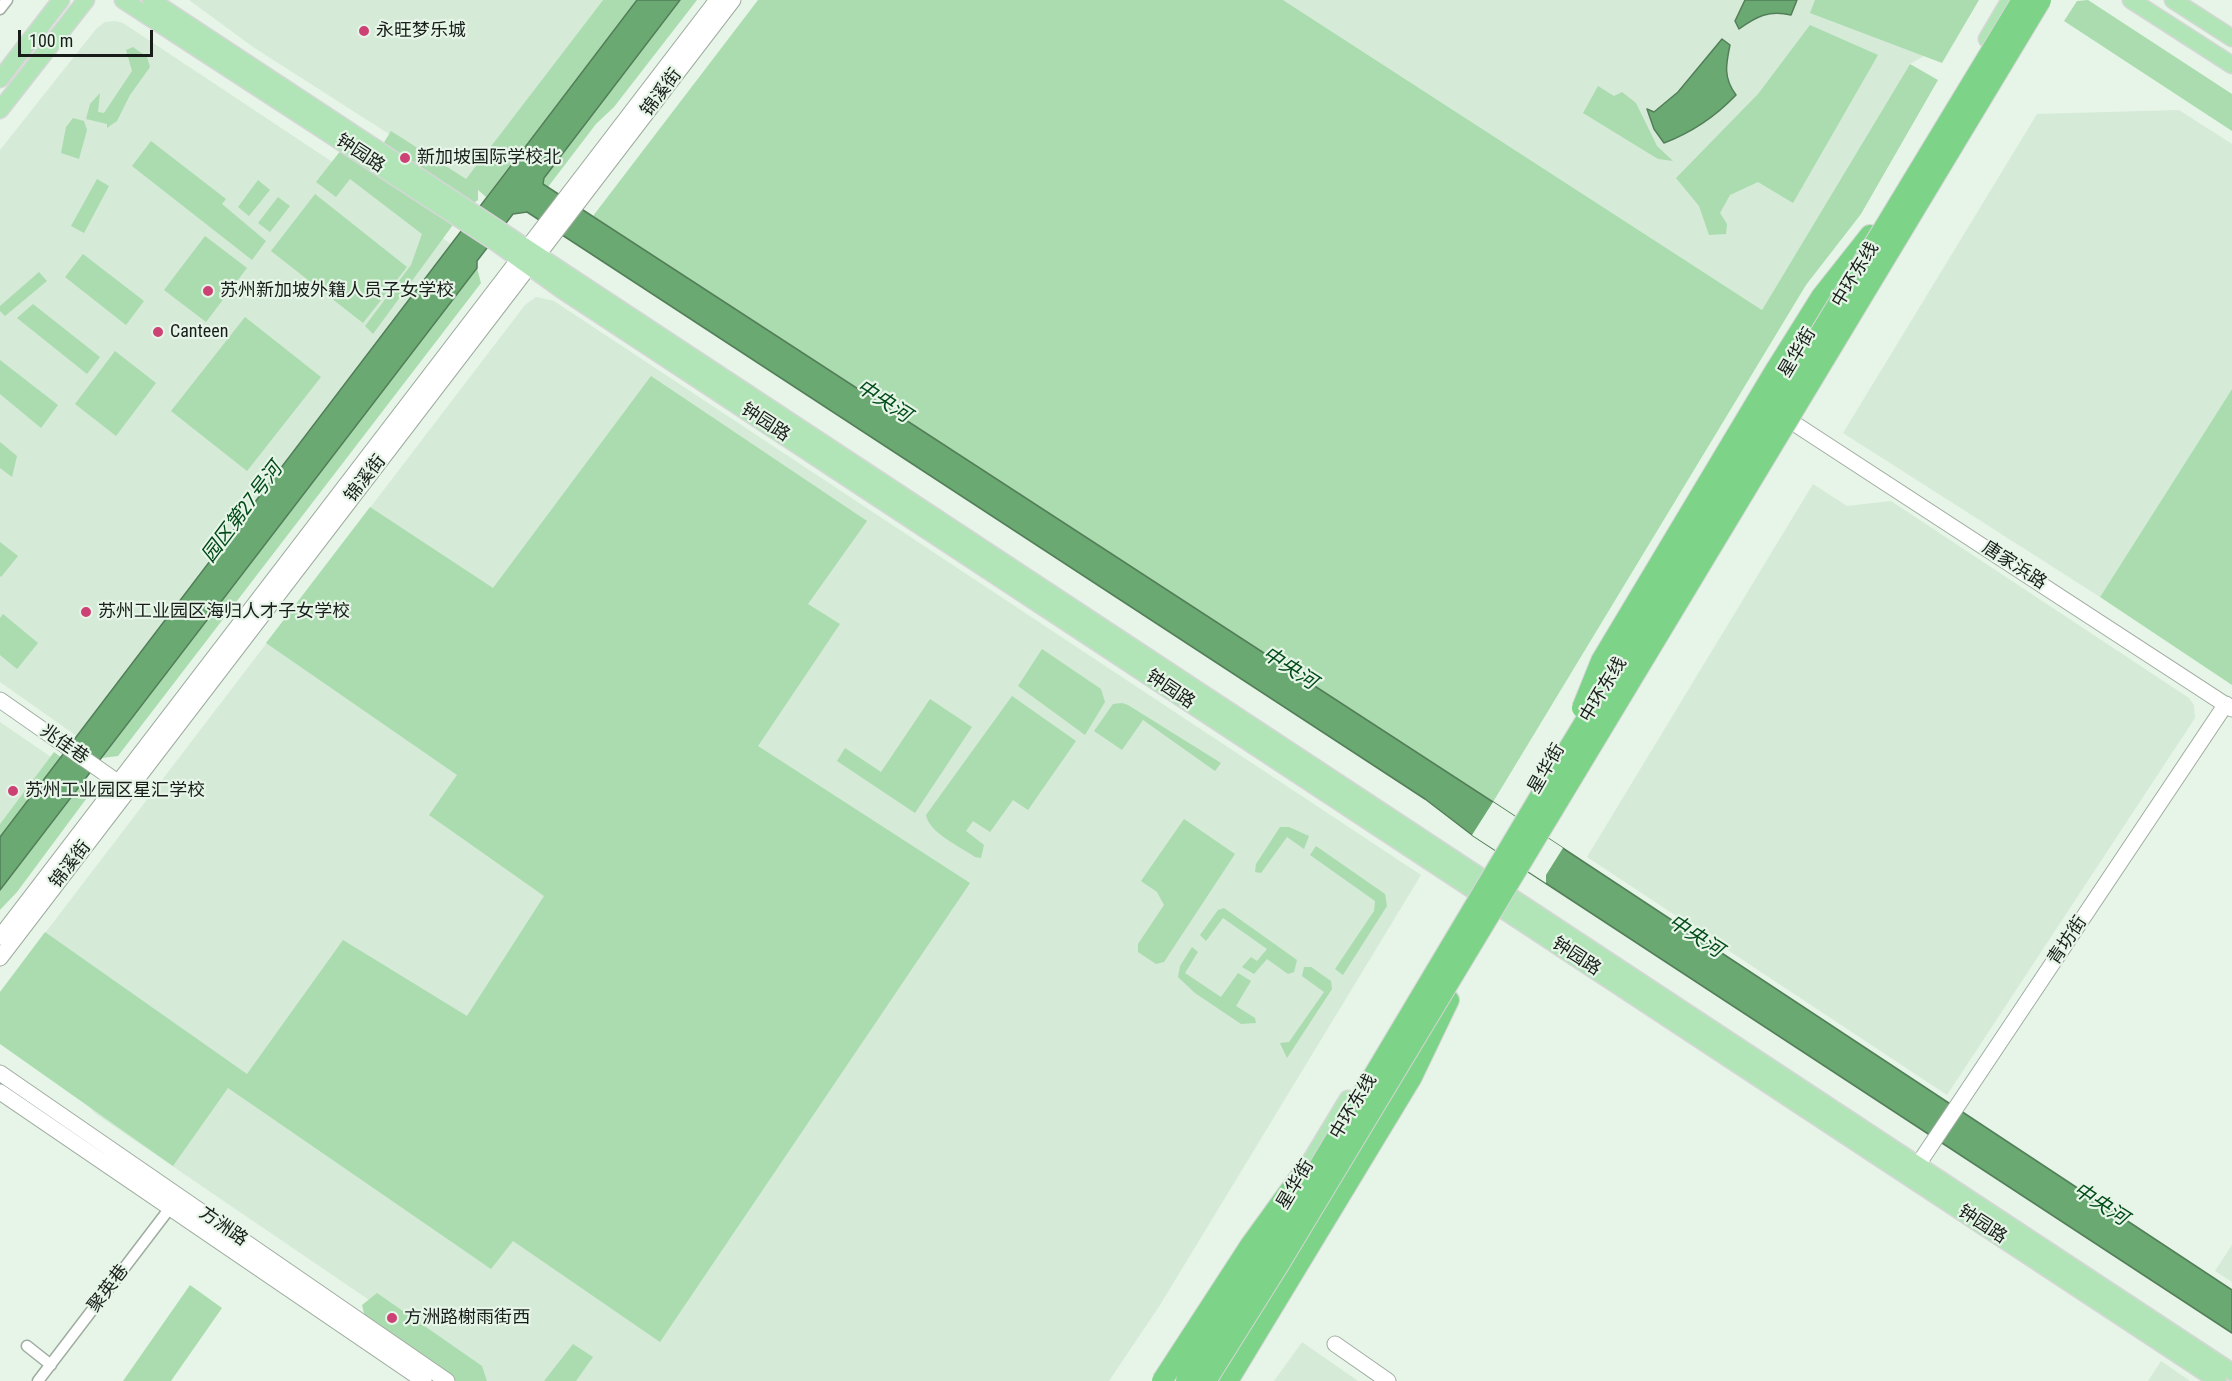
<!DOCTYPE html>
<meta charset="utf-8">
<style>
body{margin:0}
#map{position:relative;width:2232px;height:1381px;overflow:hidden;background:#e6f5e7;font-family:"Roboto Condensed",sans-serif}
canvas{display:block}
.scale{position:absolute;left:18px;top:30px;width:135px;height:27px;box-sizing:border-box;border:3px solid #181d19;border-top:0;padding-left:8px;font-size:18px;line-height:21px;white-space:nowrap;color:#181d19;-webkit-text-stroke:4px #e6f5e7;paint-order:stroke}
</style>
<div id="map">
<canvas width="2232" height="1381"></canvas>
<div class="scale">100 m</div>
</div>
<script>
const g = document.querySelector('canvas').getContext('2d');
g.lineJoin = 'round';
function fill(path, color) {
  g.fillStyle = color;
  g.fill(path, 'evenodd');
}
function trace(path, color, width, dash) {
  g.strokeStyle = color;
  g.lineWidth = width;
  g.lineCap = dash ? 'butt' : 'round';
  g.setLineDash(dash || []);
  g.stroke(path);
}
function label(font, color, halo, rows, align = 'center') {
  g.font = font + ' "Roboto Condensed","Noto Sans SC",sans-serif';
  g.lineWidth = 4.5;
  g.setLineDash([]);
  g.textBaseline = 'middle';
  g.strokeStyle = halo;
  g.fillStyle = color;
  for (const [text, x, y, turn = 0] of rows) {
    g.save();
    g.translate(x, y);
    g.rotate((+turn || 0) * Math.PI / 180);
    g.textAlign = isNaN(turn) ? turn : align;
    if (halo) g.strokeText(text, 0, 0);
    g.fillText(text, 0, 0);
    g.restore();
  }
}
fill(new Path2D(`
 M 189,0 L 603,0 L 464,182 L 253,47 Z
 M 1283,0 L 1940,0 L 1924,56 L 1910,64 L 1762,310 Z
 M 115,21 L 123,23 L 352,175 L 451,244 L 78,737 L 0,682 L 0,150 L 96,29 L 105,22 Z
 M 2179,110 L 2232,144 L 2232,389 L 2100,597 L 1843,433 L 2037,114 Z
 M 536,297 L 554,301 L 1421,875 L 1160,1305 L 1109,1381 L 488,1381 L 96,1114 L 75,1092 L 0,992 L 525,305 Z
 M 1813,484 L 1847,506 L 1891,501 L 2189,698 L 2194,705 L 2195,718 L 1947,1095 L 1587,857 Z
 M 0,722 L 51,757 L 0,824 Z
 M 2232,1245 L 2232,1282 L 2215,1271 Z
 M 1302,1342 L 1358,1381 L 1274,1381 Z
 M 2161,1361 L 2190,1381 L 2148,1381 Z`), '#d5ead7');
fill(new Path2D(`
 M 603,0 L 637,0 L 486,197 L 478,190 L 478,200 L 471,205 L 383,144 L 391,131 L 466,179 Z
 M 680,0 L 697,0 L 614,107 L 596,124 L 548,187 L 543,184 L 544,178 Z
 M 758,0 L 1283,0 L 1762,310 L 1910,64 L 1938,80 L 1861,214 L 1806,285 L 1493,802 L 593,216 Z
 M 1815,0 L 1979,0 L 1942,63 L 1810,13 Z
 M 2088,0 L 2232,94 L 2232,131 L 2064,21 L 2077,1 Z
 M 1810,25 L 1878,55 L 1793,203 L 1758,182 L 1730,195 L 1720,213 L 1727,224 L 1726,234 L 1709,235 L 1699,206 L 1676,178 L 1758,94 Z
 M 133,47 L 147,57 L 150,67 L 130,95 L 117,121 L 107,128 L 107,124 L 86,119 L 90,104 L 100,93 L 98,112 L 104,113 L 132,71 L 126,50 Z
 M 1598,86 L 1614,96 L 1622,92 L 1636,103 L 1657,146 L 1673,161 L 1658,159 L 1583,113 Z
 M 73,118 L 84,121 L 87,130 L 79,159 L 61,153 L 66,127 Z
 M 151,141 L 226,199 L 222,204 L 266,241 L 252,260 L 132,166 Z
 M 345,145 L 458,218 L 373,334 L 365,326 L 411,265 L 422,234 L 350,179 L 336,197 L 316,182 Z
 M 97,179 L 109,186 L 84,233 L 71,226 Z
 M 258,180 L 270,190 L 249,216 L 238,207 Z
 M 315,194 L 407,267 L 363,323 L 271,251 Z
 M 278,197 L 290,206 L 270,232 L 258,223 Z
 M 205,236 L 247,268 L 206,322 L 164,290 Z
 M 83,254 L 144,301 L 126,325 L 65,277 Z
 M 477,268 L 481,283 L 118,756 L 102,758 Z
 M 39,272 L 47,281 L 5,316 L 0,311 L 0,306 Z
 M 33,304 L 100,357 L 87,374 L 17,318 Z
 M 245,317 L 321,377 L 247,471 L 171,411 Z
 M 115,351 L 156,383 L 116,436 L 75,404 Z
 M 0,360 L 58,405 L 41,428 L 0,394 Z
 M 651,376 L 867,521 L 808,604 L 840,624 L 758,746 L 970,883 L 660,1342 L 513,1241 L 491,1269 L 228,1088 L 173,1166 L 0,1044 L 0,992 L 45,932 L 247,1074 L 343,940 L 467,1016 L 544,896 L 429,815 L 457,775 L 266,643 L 370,507 L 493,588 Z
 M 2232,389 L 2232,685 L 2100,597 Z
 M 0,442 L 17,456 L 12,477 L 0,468 Z
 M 0,542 L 18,556 L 1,577 L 0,576 Z
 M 3,614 L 38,643 L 17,669 L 0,655 L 0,618 Z
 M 1042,649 L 1101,689 L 1105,702 L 1085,735 L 1018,686 Z
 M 1012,696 L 1076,741 L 1028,810 L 1013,800 L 990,832 L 973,821 L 966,831 L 984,845 L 981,858 L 975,857 C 961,847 929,833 926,815 Z
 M 930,699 L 972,727 L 915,813 L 837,761 L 845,748 L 881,772 Z
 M 1122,703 L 1128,705 L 1221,763 L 1215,771 L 1143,720 L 1122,750 L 1094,731 L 1113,704 Z
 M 54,752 L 62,758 L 0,837 L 0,824 Z
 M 86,779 L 95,787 L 17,892 L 0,910 L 0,890 Z
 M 1184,819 L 1235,854 L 1164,962 L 1156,964 L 1138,952 L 1138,944 L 1164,905 L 1157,892 L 1141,881 Z
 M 1280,827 L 1289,827 L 1309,836 L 1304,849 L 1287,837 L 1261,873 L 1255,872 L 1256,864 Z
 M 1316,846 L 1385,894 L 1387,906 L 1343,975 L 1335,969 L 1374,911 L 1375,901 L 1310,855 Z
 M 1224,908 L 1297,960 L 1294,972 L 1288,974 L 1267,959 L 1254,974 L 1242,967 L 1251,957 L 1257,961 L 1267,949 L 1223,918 L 1206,941 L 1200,935 L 1218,910 Z
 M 1192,947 L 1198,952 L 1185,973 L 1221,997 L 1238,973 L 1251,981 L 1236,1006 L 1255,1018 L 1256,1023 L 1241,1024 L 1195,993 L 1178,977 L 1180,966 Z
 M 1304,967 L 1311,967 L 1331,981 L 1332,989 L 1287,1058 L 1280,1043 L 1289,1042 L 1324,992 L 1302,976 Z
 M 190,1285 L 222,1308 L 171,1381 L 123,1381 Z
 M 377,1293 L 482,1366 L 487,1381 L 456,1381 L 365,1318 L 362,1305 Z
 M 573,1344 L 593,1357 L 576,1381 L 544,1381 Z`), '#abdcaf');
const water = new Path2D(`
 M 637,0 L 680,0 L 544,178 L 543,184 L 1493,802 L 2232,1290 L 2232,1333 L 1472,835 L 1425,799 L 527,212 L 513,214 L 477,261 L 477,268 L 0,890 L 0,837 Z
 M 1745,0 L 1797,0 L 1791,15 C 1769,10 1757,16 1739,29 L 1735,21 Z
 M 1722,39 L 1730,45 C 1726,64 1723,78 1736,95 C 1715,117 1693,132 1664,143 L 1654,129 L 1647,109 L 1654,112 L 1678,92 Z`);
fill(water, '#6ba973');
trace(water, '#527f58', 1.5);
fill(new Path2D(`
 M 1493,802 L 1563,848 L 1546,875 L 1546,883 L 1472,835 Z`), '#e6f5e7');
const street = new Path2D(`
 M 0,9 L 7,0
 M 27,1346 L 51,1365
 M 38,1381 L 173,1204`);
const secondary = new Path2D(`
 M 1795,424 L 2232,709
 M 0,700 L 126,788
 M 0,937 L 717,0
 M 0,958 L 733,0
 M 0,1073 L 447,1381
 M 0,1092 L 424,1381
 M 1911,1175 L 2226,704
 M 1335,1344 L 1388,1381`);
const primary = new Path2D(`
 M 123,0 L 495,242 L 562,290 L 2218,1381
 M 151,0 L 2232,1372
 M 2131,0 L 2232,65
 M 2173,0 L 2232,38
 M 1987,39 L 2010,0
 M 0,79 L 61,0
 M 0,110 L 86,0
 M 1296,1185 L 1348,1099`);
const highway = new Path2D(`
 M 1776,369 L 1821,297 L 1870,235
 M 1228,1381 L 1412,1077 L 1449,1000`);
trace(street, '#9faca0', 13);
trace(secondary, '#9faca0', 17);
trace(primary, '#d5d6d6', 19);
trace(highway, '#d5d6d6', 22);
trace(street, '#fff', 10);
trace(secondary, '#fff', 15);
trace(primary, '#b1e5b8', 16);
trace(highway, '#7dd489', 20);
const highwayBridge = new Path2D(`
 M 1582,708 L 1601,661 L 1776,369
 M 1162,1381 L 1251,1244 L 1301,1175
 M 1186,1381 L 1267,1254 L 1561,761 L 2022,0
 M 1206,1381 L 1280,1263 L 2041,0`);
trace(highwayBridge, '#d5d6d6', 22, []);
trace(highwayBridge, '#7dd489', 20);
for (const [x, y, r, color] of [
 [364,31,6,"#cd4275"],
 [405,158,6,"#cd4275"],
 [208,291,6,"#cd4275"],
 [158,332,6,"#cd4275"],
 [86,612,6,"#cd4275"],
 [13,791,6,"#cd4275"],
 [392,1318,6,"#cd4275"]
]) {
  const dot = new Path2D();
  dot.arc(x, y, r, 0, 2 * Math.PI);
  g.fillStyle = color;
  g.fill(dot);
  trace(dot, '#e6f5e7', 2);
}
label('18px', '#181d19', '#e6f5e7', [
 ["永旺梦乐城",376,31],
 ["新加坡国际学校北",417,158],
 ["苏州新加坡外籍人员子女学校",220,291],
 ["Canteen",170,332],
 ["苏州工业园区海归人才子女学校",98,612],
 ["苏州工业园区星汇学校",25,791],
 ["方洲路榭雨街西",404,1318]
], 'left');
label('18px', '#181d19', '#e6f5e7', [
 ["锦溪街",662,93,-53],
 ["钟园路",360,154,33],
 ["中环东线",1856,275,-59],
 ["星华街",1798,353,-59],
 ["钟园路",765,423,33],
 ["锦溪街",366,479,-52],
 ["唐家浜路",2014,566,33],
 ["钟园路",1170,690,34],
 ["中环东线",1604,690,-59],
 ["兆佳巷",64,745,35],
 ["星华街",1547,769,-60],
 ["锦溪街",71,865,-52],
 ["青坊街",2068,941,-56],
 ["钟园路",1576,957,33],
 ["中环东线",1354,1107,-59],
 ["星华街",1296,1185,-59],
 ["钟园路",1982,1225,33],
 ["方洲路",223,1227,35],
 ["聚英巷",109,1289,-53]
]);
label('italic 20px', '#004b18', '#e6f5e7', [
 ["中央河",883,402,33],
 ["园区第27号河",243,513,-53],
 ["中央河",1289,669,33],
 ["中央河",1695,937,33],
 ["中央河",2100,1205,33]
]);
</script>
